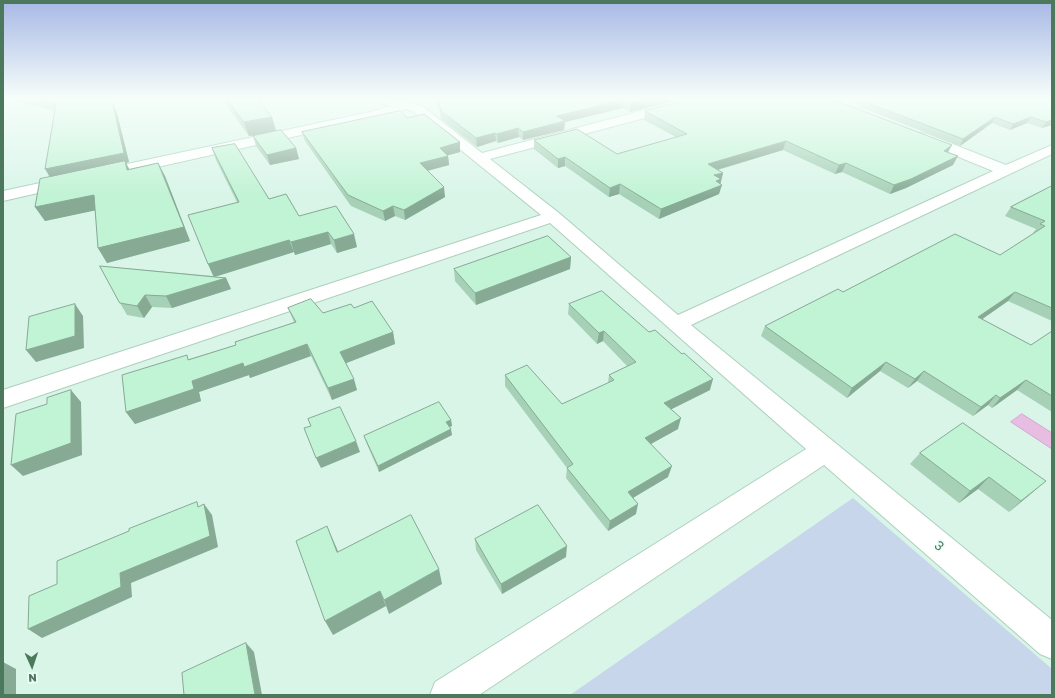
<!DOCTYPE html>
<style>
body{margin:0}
#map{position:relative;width:1055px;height:698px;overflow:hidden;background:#eafdf5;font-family:"Golos Text",sans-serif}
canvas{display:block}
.frame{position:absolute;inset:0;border:4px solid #4c795c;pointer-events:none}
.north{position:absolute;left:12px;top:646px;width:40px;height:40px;-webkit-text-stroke:3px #f0fff9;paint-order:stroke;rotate:177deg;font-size:11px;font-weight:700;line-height:16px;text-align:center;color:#4c795c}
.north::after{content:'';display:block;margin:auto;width:14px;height:18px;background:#4c795c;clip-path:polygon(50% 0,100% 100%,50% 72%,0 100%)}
</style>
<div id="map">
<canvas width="1055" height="698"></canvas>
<div class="frame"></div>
<div class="north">N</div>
</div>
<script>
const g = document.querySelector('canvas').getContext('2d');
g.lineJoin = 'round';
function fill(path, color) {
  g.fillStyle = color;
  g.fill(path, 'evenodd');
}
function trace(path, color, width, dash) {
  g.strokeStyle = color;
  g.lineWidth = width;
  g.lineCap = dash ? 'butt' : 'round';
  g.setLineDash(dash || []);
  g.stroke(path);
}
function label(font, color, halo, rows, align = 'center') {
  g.font = font + ' "Golos Text",sans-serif';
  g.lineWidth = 4;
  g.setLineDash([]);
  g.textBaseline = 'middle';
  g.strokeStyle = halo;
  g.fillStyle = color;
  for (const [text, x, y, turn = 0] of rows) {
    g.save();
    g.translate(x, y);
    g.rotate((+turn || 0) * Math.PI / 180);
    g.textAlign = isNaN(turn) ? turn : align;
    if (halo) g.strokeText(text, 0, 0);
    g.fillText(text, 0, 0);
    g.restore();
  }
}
fill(new Path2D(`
 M 3,99 L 1052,99 L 1052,695 L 3,695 Z`), '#d8f5e8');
fill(new Path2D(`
 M 853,498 L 1052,669 L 1052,695 L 570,695 Z`), '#c7d6eb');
const water = new Path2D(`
 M 1022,414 L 1052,433 L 1052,449 L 1011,422 Z`);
fill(water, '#e7bde1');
trace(water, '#d9a3d1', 1);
const street = new Path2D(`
 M 372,99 L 396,99 L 422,106 L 482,153 L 686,99 L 707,99 L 705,102 L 490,159 L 559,213 L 678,315 L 993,171 L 917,140 L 915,137 L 917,134 L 922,133 L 927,134 L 1006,165 L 1052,145 L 1052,154 L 691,325 L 1052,620 L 1052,659 L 1040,654 L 824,465 L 479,695 L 430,695 L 435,682 L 806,449 L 550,223 L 3,408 L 3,390 L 541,215 L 414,112 L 406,109 L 373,119 L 99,180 L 94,178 L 91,175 L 94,172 L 99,170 L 370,112 L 391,106 L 374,102 Z
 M 68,177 L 73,179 L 76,182 L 73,185 L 3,201 L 3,191 Z`);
trace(street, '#aed0bd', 2);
fill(street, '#fff');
fill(new Path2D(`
 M 14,99 L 111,99 L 117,113 L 129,162 L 126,163 L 129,169 L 158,163 L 165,176 L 190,241 L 107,263 L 98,248 L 95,210 L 45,221 L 35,207 L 49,177 L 54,111 L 16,101 Z
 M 222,99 L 257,99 L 272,117 L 276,131 L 249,136 Z
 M 435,99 L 680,99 L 630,112 L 623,108 L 565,122 L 564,130 L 523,140 L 519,137 L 498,143 L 496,141 L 477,147 L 441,119 L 440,113 L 436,103 Z
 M 854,99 L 1052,99 L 1052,125 L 1042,128 L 1027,123 L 1010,130 L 992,123 L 960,146 L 860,107 Z
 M 645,111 L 948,152 L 953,165 L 906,188 L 890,194 L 842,172 L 835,174 L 783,150 L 718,170 L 723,173 L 720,184 L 719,194 L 659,219 L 619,194 L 609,197 L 565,166 L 558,168 L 534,149 L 534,140 L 617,154 L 676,137 L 644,120 Z
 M 407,118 L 460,142 L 460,152 L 448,155 L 449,165 L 428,171 L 445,197 L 405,220 L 395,216 L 385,221 L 351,206 L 305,141 L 302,132 Z
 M 253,136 L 296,148 L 299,159 L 270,165 L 256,146 Z
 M 212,148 L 269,199 L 357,247 L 337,253 L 331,244 L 295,255 L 294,252 L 215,277 L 226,278 L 231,289 L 172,308 L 152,307 L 144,318 L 127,315 L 120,303 L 100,266 L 213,276 L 208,264 L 237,202 L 216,160 Z
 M 1052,186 L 1052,321 L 1008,301 L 982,319 L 1031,345 L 1052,331 L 1052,412 L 1017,390 L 992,408 L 988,405 L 973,416 L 917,381 L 908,388 L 880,371 L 847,398 L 761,336 L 765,326 L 843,292 L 1000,255 L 1034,234 L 1033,233 L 1036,229 L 1005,216 L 1011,207 Z
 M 571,257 L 570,269 L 476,305 L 455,281 L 454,269 Z
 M 569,304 L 710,390 L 671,409 L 678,429 L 650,444 L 668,477 L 633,498 L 636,514 L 608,531 L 566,478 L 567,468 L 505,386 L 505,375 L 562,404 L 608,383 L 609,375 L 627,366 L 603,341 L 597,344 L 568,314 Z
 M 288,308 L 323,313 L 354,308 L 393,332 L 395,344 L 346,363 L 357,390 L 332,400 L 311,356 L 250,378 L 249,375 L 199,392 L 201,401 L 135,424 L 126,412 L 189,359 L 236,345 L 294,322 Z
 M 451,420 L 452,426 L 449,427 L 452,435 L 379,472 L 366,442 L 364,436 Z
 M 920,453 L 1033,492 L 1009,512 L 978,489 L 959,503 L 910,464 Z
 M 475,539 L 566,557 L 502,594 L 476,550 Z`), '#a6d1b7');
fill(new Path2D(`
 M 111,99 L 117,113 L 129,162 L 126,163 L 132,174 L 51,179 L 45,169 Z
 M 650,99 L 680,99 L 630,112 L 631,104 Z
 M 623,100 L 623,108 L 565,122 L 564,130 L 523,140 L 523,132 L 557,116 Z
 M 272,117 L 276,131 L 249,136 L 244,122 Z
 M 995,117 L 992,123 L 960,146 L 963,139 Z
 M 1031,117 L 1027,123 L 1010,130 L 1013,124 Z
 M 1052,120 L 1052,125 L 1042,128 L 1046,122 Z
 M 518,128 L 519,137 L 498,143 L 497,134 Z
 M 495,133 L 496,141 L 477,147 L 476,138 Z
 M 786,141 L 783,150 L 706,173 L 708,164 Z
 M 460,142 L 460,152 L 442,157 L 440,148 Z
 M 952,145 L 947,154 L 944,151 Z
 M 296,148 L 299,159 L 270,165 L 267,155 Z
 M 448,156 L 449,165 L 422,172 L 420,163 Z
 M 958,156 L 953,165 L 906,188 L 890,194 L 894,185 Z
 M 565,157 L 565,166 L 558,168 L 558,159 Z
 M 158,163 L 165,176 L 190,241 L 107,263 L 98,248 Z
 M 846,163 L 842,172 L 835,174 L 839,165 Z
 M 723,173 L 720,186 L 722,185 L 719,194 L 659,219 L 661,209 L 714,175 Z
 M 620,184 L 619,194 L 609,197 L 610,188 Z
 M 444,187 L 445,197 L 405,220 L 404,210 Z
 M 94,195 L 102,209 L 45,221 L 35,207 Z
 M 393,206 L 395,216 L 385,221 L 383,211 Z
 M 328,232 L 331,244 L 295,255 L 291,242 Z
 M 354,234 L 357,247 L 337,253 L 334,240 Z
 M 289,240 L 294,252 L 214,277 L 208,264 Z
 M 571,257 L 570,269 L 476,305 L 475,293 Z
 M 226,278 L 231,289 L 172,308 L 166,296 Z
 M 1015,292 L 1008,301 L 971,327 L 978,317 Z
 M 145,295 L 152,307 L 144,318 L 137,306 Z
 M 75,304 L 83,316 L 84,348 L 36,362 L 26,350 Z
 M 604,331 L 603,341 L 597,344 L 599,333 Z
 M 393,332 L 395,344 L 344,364 L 340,352 Z
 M 307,344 L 311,356 L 250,378 L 249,375 L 199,392 L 201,401 L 135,424 L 126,412 L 192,381 L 243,363 Z
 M 886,362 L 880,371 L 847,398 L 852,388 Z
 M 924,371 L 917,381 L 908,388 L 915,379 Z
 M 354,379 L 357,390 L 332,400 L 328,388 Z
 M 713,379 L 710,390 L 662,414 L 664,403 Z
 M 1026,380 L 1017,390 L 992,408 L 1000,398 Z
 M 71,390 L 81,402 L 82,455 L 23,476 L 11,465 Z
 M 996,395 L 988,405 L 973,416 L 981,407 Z
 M 681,418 L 678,429 L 642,449 L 645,438 Z
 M 451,420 L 452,426 L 447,428 L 446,422 Z
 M 451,429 L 452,435 L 379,472 L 378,466 Z
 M 356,441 L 360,452 L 321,468 L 316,458 Z
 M 672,466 L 668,477 L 626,502 L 628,492 Z
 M 989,477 L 978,489 L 959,503 L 970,491 Z
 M 1046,481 L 1033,492 L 1009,512 L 1021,501 Z
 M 204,504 L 212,515 L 218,547 L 131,583 L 132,597 L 42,638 L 28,629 L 120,573 Z
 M 638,504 L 636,514 L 608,531 L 610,521 Z
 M 327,526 L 334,542 L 345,567 L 337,552 Z
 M 567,546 L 566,557 L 502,594 L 501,584 Z
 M 439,569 L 442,584 L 389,614 L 384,600 Z
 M 380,591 L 386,606 L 333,635 L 325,621 Z
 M 246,643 L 254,652 L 262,695 L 255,695 Z
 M 3,662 L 16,669 L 16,695 L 3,695 Z`), '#87aa95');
const building = new Path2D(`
 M 37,99 L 111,99 L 113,105 L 124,153 L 45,169 L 56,104 Z
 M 227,99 L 257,99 L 272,117 L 244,122 Z
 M 437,99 L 650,99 L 631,104 L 623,100 L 557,116 L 565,121 L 523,132 L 518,128 L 497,134 L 495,133 L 476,138 L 440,110 L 441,110 Z
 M 693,99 L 831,99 L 952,145 L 944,151 L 958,156 L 911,179 L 894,185 L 846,163 L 839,165 L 786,141 L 708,164 L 723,173 L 714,175 L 721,179 L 716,181 L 722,185 L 661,209 L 620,184 L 610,188 L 565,157 L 558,159 L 534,140 L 577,129 L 617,154 L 687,134 L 645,111 Z
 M 861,99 L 1052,99 L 1052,120 L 1046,122 L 1031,117 L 1013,124 L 995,117 L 963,139 L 862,101 Z
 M 400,111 L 407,118 L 424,114 L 460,142 L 440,148 L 448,156 L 420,163 L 444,187 L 404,210 L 393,206 L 383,211 L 348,195 L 302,132 Z
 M 281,130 L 296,148 L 267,155 L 253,136 Z
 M 235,144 L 269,199 L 286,194 L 299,216 L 336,206 L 354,234 L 334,240 L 328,232 L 291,242 L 289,240 L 208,264 L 188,215 L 239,202 L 212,148 Z
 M 125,161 L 127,170 L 158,163 L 184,227 L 98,248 L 94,195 L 35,207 L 40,179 Z
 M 1052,186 L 1052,308 L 1015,292 L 978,317 L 1031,345 L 1052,331 L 1052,396 L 1026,380 L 1000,398 L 996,395 L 981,407 L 924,371 L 915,379 L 886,362 L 852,388 L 765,326 L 838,289 L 843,292 L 955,234 L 1000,255 L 1045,226 L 1040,224 L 1045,221 L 1011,207 Z
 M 548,236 L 571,257 L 475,293 L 454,269 Z
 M 100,266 L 226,278 L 166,296 L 145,295 L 137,306 L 120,303 Z
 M 602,291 L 649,332 L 655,330 L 682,354 L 684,353 L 713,379 L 664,403 L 681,418 L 645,438 L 672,466 L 628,492 L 638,504 L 610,521 L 567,468 L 573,464 L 505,375 L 527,365 L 562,404 L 614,380 L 609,375 L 636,362 L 604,331 L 599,333 L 569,304 Z
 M 311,299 L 323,313 L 351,304 L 354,308 L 372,301 L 393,332 L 340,352 L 354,379 L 328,388 L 307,344 L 244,367 L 243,363 L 192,381 L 194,389 L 126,412 L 122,375 L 187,355 L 188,360 L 236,345 L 235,342 L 296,322 L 288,308 Z
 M 75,304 L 75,336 L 26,350 L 29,317 Z
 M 71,390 L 71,443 L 11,465 L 16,414 L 47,404 L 47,398 Z
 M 439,402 L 451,420 L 446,422 L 451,429 L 378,466 L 364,436 Z
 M 340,407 L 356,441 L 316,458 L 304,428 L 311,426 L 308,419 Z
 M 963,423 L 1046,481 L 1021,501 L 989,477 L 970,491 L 920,453 Z
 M 197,502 L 198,507 L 204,504 L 210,536 L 120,573 L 121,587 L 28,629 L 29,596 L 57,584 L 57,561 L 129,531 L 129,529 Z
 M 538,505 L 567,546 L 501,584 L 475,539 Z
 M 411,515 L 439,569 L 384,600 L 380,591 L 325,621 L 296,541 L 327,526 L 337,552 Z
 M 246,643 L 255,695 L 184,695 L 182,673 Z`);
fill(building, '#c1f3d5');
trace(building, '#87aa95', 1);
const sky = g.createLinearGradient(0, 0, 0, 197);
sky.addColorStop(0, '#a7b8e5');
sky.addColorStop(0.5, '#f6fefa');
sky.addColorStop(1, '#f6fefa00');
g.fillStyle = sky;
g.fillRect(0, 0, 1055, 197);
label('13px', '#4c795c', '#f0fff9', [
 ["3",939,546,40]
]);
</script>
